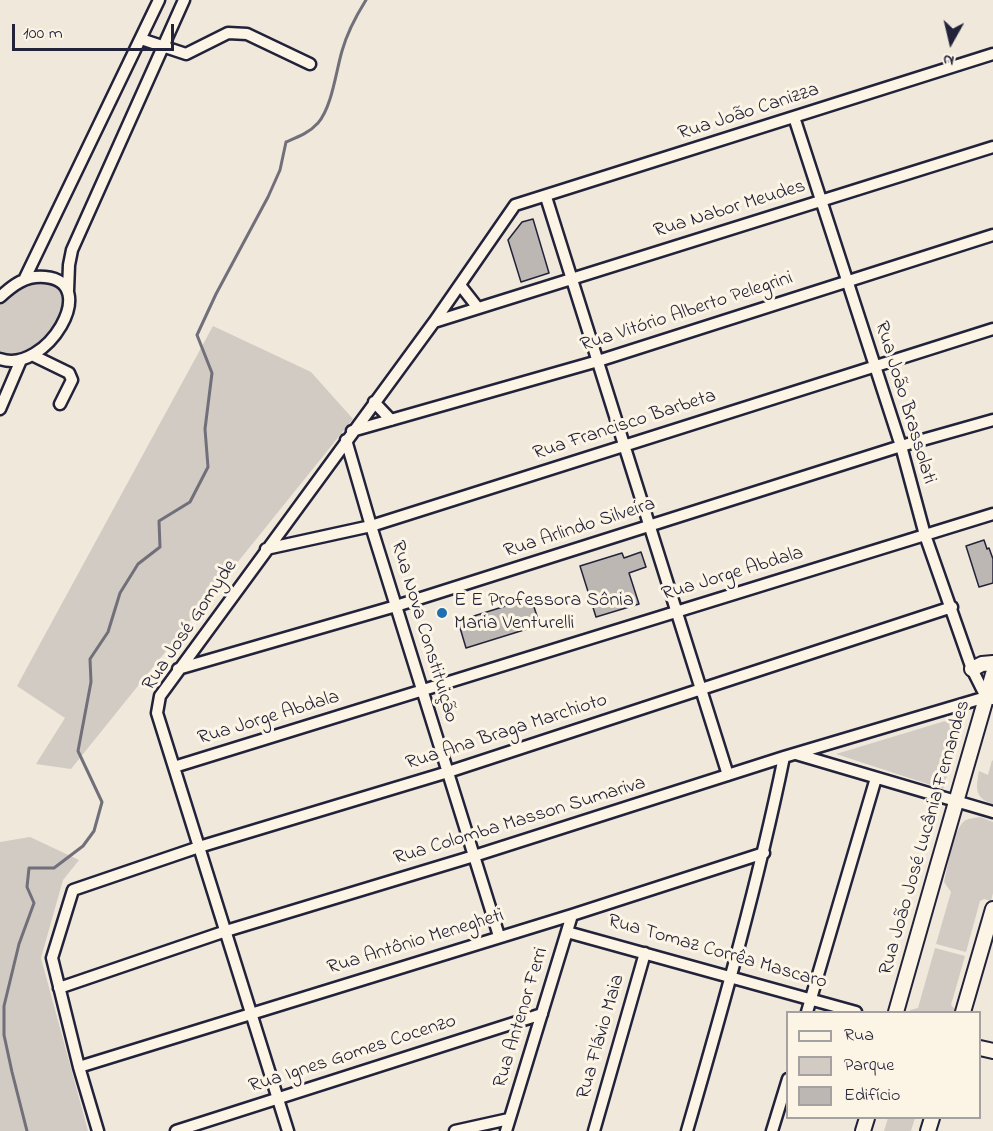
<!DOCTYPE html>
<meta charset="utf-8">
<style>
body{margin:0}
#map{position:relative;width:993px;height:1131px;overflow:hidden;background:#efe8db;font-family:"Indie Flower",sans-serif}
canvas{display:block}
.legend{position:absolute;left:786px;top:1011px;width:195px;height:108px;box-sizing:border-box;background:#fcf5e5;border:2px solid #a5a1a1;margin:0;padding:8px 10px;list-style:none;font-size:18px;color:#22223b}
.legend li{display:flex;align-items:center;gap:12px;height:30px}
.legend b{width:30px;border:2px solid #a5a1a1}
.north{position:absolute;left:921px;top:12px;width:60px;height:60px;-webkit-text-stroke:4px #fcf5e5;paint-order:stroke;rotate:188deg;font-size:16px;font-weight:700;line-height:24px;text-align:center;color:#22223b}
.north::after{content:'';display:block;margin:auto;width:21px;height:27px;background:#22223b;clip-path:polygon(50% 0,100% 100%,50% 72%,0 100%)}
.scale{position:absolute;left:12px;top:24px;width:162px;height:27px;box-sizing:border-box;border:3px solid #22223b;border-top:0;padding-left:8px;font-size:18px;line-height:21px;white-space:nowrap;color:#22223b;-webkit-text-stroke:4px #fcf5e5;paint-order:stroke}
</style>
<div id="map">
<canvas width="993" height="1131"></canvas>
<ul class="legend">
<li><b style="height:8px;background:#fcf5e5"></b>Rua</li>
<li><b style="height:16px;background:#d1cbc3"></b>Parque</li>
<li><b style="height:16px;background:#bcb7b3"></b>Edifício</li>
</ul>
<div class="north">N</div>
<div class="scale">100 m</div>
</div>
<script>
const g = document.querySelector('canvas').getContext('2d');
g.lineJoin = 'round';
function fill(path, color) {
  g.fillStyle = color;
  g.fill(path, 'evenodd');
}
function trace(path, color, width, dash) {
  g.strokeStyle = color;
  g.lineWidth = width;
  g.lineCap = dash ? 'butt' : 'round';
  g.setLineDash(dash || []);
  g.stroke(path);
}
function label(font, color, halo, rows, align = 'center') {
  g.font = font + ' "Indie Flower",sans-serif';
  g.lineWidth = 6;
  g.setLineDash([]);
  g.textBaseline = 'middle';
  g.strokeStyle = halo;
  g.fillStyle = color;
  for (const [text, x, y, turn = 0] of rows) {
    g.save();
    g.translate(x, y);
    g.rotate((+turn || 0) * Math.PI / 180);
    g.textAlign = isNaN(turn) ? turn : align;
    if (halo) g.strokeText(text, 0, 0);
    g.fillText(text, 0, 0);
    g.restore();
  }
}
fill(new Path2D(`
 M 33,280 L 57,283 L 66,301 L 60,321 L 42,344 L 16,358 L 0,356 L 0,305 L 10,293 Z
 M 213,326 L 311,372 L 353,419 L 71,769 L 36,764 L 65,718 L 17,686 Z
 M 965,715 L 943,789 L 836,754 Z
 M 992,760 L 993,761 L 993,804 C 974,798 976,788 979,771 L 988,775 Z
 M 980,817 L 993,822 L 993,893 L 991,901 L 984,899 L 980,901 L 966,952 L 936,944 L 951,892 L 944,882 C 948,868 953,827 966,820 C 970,818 975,818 980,817 Z
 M 30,837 L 79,860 L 63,880 L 41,958 L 88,1131 L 0,1131 L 0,842 Z
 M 935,948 L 965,956 L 951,1005 L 958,1012 L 911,1012 L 910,1010 L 918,1008 Z
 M 888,1118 L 915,1118 L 911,1131 L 884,1131 Z`), '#d1cbc3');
trace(new Path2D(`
 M 27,1131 L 12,1072 L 4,1035 L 4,1006 L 19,944 L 34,903 L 27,887 L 29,868 L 54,868 L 83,846 L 94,831 L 102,802 L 78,751 L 91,682 L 90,659 L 108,632 L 120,593 L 138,564 L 160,547 L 159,521 L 190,502 L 208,467 L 205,429 L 212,373 L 197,335 L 216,294 L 268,197 L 280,170 L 286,142 C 298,137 309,133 318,123 C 332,107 336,71 342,51 C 347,33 356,16 366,0`), '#716f79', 3);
const building = new Path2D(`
 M 533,219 L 549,273 L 521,282 L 508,240 L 522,222 Z
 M 984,540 L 987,549 L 989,548 L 993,559 L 993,583 L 979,587 L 966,546 Z
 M 641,552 L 646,567 L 629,573 L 639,604 L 596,617 L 580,566 L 622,553 L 624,558 Z
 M 531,598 L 540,625 L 466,648 L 458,621 Z`);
fill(building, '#bcb7b3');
trace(building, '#22223b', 1.5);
const minor = new Path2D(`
 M 141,39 L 186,54 L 228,33 L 247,34 L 310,64
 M 794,117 L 901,446 L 925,535 L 972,669 L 986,697
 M 546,197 L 728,775
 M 25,278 L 159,0
 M 460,285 L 478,308
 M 68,291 L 69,265 L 72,250 L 184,0
 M 0,297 C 13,285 26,275 45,277 C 102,282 46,375 0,359
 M 434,322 L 993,147
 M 32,355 L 69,373 L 72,380 L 60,404
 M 374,402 L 391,420
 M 0,409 L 21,360
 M 352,431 L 598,361 L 993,235
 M 346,440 L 371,526 L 499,936
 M 266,549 L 371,526 L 993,329
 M 178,669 L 396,606 L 901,446 L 993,420
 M 796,754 L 993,812
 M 174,767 L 993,514
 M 567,932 L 856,1012
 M 59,988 L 226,931 L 474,856 L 784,757 L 986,697 L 993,699
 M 807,1012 L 876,778
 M 79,1067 L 572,915 L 764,853
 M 98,1131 L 79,1067 L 52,958 L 73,890 L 199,847 L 448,772 L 952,607
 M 176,1131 L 542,1014
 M 288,1131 L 157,713 L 160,696 L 434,322 L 515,205 L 993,54
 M 455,1131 L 509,1119
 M 506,1131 L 572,915
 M 594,1131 L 645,953
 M 687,1131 C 723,1007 758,883 784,757
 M 772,1131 L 788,1079`);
const major = new Path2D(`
 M 972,669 L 982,664 L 993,663
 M 896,1012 C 928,899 960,787 993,674
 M 963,1012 L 993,909
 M 980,1048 L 993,1051
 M 863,1131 L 867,1118
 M 928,1131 L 932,1118`);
trace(minor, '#22223b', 15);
trace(major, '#22223b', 18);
trace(minor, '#fcf5e5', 10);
trace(major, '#fcf5e5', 14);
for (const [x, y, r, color] of [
 [442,613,6,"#1f6fb2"]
]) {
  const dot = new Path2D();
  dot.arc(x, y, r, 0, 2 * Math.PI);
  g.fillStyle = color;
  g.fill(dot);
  trace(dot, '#fcf5e5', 2);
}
label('20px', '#22223b', '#fcf5e5', [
 ["Rua João Canizza",749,113,-18],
 ["Rua Nabor Meudes",730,210,-17],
 ["Rua Vitório Alberto Pelegrini",687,313,-18],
 ["Rua João Brassolati",904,403,73],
 ["Rua Francisco Barbeta",625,426,-18],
 ["Rua Arlindo Silveira",580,529,-18],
 ["Rua Jorge Abdala",733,575,-17],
 ["Rua José Gomyde",191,626,-56],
 ["Rua Nova Constituição",423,632,73],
 ["Rua Jorge Abdala",269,719,-17],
 ["Rua Ana Braga Marchioto",507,733,-18],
 ["Rua Colomba Masson Sumariva",520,822,-17],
 ["Rua João José Lucânia Fernandes",926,838,-74],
 ["Rua Antônio Menegheti",416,943,-17],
 ["Rua Tomaz Corrêa Mascaro",717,953,16],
 ["Rua Antenor Ferri",522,1018,-73],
 ["Rua Flávio Maia",602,1037,-74],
 ["Rua Ignes Gomes Cocenzo",353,1055,-18]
]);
label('20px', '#22223b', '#fcf5e5', [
 ["E E Professora Sônia",454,602],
 ["Maria Venturelli",454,625]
], 'left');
</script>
